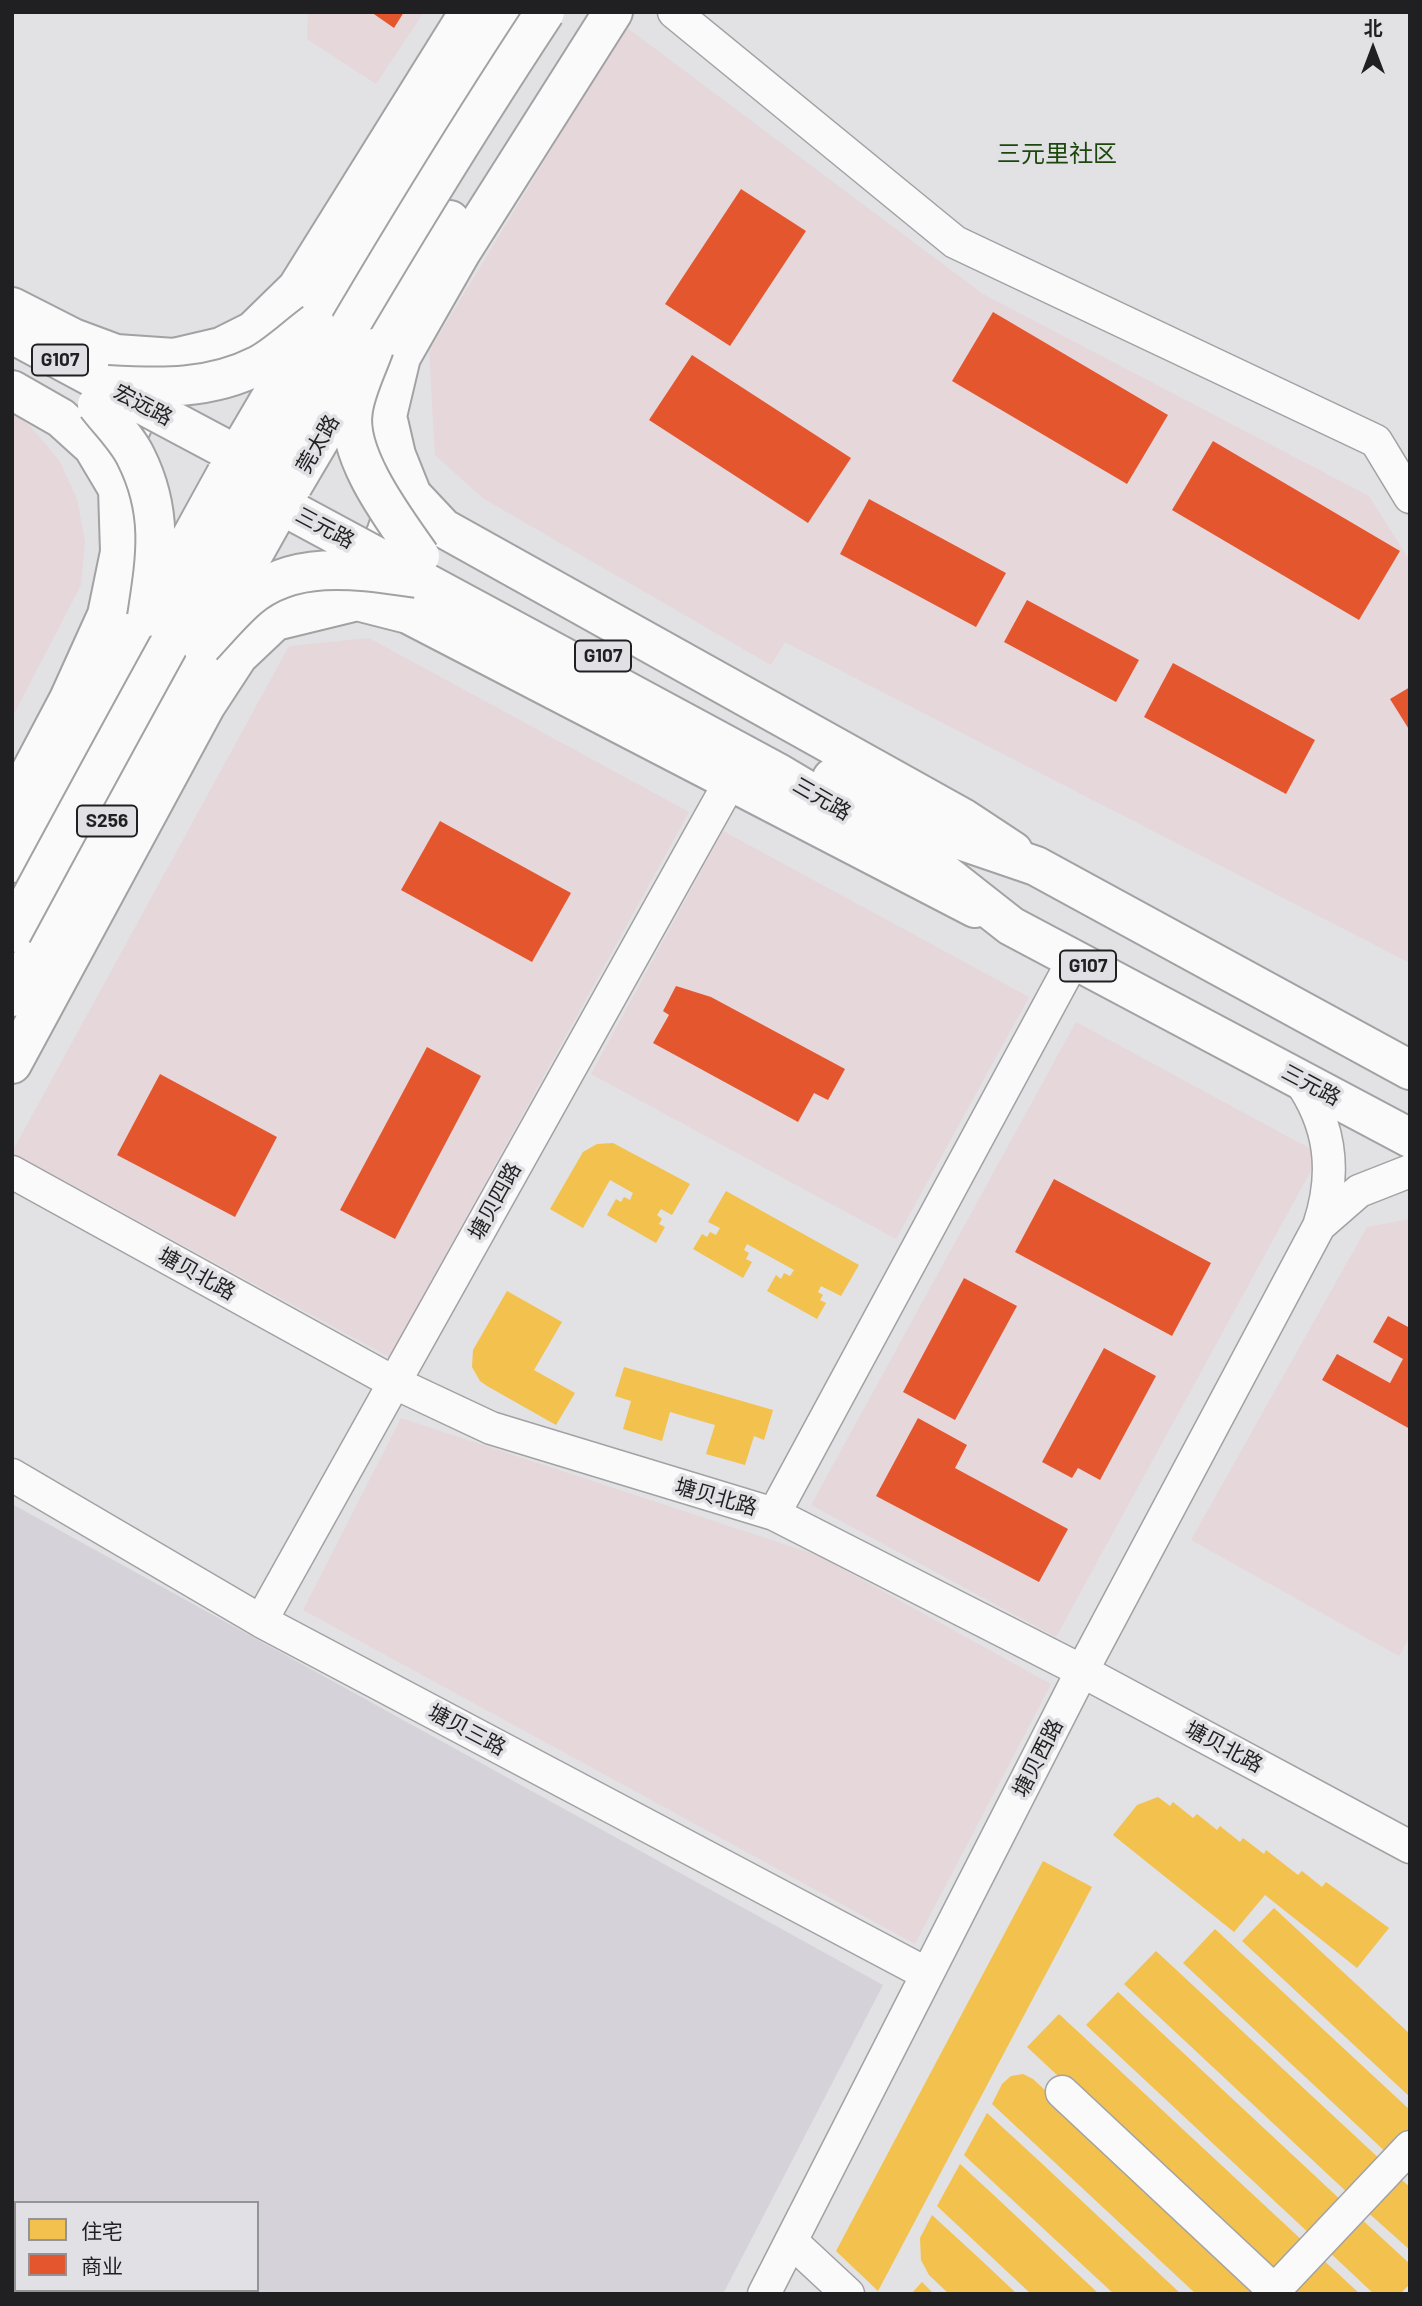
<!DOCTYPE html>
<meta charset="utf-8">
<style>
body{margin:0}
#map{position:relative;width:1422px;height:2306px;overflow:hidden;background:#e2e1e3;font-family:Barlow,"Noto Sans SC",sans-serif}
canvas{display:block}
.frame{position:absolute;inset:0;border:14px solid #201f21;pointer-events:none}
.legend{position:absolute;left:14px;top:2201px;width:245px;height:91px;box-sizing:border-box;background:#e1e0e4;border:2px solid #949396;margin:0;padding:9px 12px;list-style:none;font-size:21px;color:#201f21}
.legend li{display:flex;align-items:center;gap:14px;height:35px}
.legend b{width:35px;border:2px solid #949396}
.north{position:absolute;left:1338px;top:14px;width:70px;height:70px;-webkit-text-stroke:5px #e1e0e4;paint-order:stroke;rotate:0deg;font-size:19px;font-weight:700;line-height:28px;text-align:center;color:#201f21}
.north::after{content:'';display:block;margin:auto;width:24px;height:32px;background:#201f21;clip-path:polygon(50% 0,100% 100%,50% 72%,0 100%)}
</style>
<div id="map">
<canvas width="1422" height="2306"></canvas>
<div class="frame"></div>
<ul class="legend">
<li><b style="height:19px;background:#f2c14e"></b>住宅</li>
<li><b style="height:19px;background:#e4572e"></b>商业</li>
</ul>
<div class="north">北</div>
</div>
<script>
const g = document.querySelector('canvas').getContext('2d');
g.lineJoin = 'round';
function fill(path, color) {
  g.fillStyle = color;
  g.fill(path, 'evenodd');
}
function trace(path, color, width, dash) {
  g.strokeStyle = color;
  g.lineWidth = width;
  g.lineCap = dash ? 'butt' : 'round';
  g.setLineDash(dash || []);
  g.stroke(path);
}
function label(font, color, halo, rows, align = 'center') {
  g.font = font + ' Barlow,"Noto Sans SC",sans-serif';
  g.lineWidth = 7;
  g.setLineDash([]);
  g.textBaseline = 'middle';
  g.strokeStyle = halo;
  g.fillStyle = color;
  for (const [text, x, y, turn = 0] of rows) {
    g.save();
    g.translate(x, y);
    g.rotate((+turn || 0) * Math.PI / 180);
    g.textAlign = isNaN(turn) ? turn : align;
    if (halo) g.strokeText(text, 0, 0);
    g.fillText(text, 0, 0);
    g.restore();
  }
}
fill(new Path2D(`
 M 308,12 L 424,12 L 376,84 L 307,39 Z
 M 626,27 L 983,294 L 1369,496 L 1410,561 L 1410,963 L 785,642 L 771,665 L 484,499 L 435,455 L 429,351 Z
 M 12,412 L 31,427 L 59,460 L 77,499 L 85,541 L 81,585 L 12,718 Z
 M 369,638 L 689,812 L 389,1357 L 12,1152 L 289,646 Z
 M 723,831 L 1029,997 L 896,1239 L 591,1074 Z
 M 1076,1022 L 1320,1154 L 1056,1637 L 811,1505 Z
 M 1410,1219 L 1410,1636 L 1399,1656 L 1191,1540 L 1367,1227 Z
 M 401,1418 L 817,1555 L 1051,1684 L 915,1944 L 303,1610 Z`), '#e6d7db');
fill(new Path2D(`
 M 12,1504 L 883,1985 L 723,2294 L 12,2294 ZM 16,2203 L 257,2203 L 257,2290 L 16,2290 Z`), '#d5d3d9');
fill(new Path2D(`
 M 613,1143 L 690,1184 L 672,1215 L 661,1209 L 657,1215 L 662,1219 L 659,1224 L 665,1227 L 656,1243 L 607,1215 L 616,1199 L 621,1202 L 624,1197 L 630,1200 L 633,1193 L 610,1180 L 583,1228 L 550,1209 L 583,1152 L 597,1144 Z
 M 726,1191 L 859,1265 L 841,1296 L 821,1286 L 818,1292 L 823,1295 L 820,1300 L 826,1303 L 817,1319 L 767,1291 L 776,1275 L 781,1279 L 784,1273 L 790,1276 L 794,1270 L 747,1244 L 744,1250 L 749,1253 L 746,1259 L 752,1262 L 743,1278 L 693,1249 L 702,1234 L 707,1237 L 710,1232 L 716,1235 L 720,1228 L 708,1222 Z
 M 507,1291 L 562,1322 L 534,1370 L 575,1393 L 556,1425 L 487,1386 L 480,1381 L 472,1367 L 473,1350 Z
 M 624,1367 L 773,1410 L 764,1440 L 754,1436 L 745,1465 L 706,1454 L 715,1425 L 670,1412 L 662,1441 L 623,1429 L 631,1401 L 615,1396 Z
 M 1158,1797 L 1170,1806 L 1173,1802 L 1193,1818 L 1197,1814 L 1217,1830 L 1220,1826 L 1240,1842 L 1243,1838 L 1264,1854 L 1266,1850 L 1298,1875 L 1302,1871 L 1322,1887 L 1326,1882 L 1389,1928 L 1357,1968 L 1265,1895 L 1234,1932 L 1113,1835 L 1137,1805 Z
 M 1043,1861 L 1092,1887 L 878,2291 L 836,2251 Z
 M 1274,1908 L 1410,2034 L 1410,2097 L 1242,1941 Z
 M 1215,1929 L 1410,2110 L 1410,2133 L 1389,2155 L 1183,1963 Z
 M 1156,1951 L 1383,2162 L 1351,2196 L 1124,1984 Z
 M 1118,1992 L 1344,2203 L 1312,2236 L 1086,2025 Z
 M 1059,2014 L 1305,2243 L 1274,2277 L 1027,2047 Z
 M 1023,2074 L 1033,2079 L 1261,2291 L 1258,2294 L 1196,2294 L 992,2104 L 1002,2084 L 1011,2076 Z
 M 987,2113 L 1037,2159 L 1181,2294 L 1114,2294 L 1088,2270 L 964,2155 Z
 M 960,2164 L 999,2200 L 1099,2294 L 1029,2292 L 937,2206 Z
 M 1396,2175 L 1410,2187 L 1410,2250 L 1364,2209 Z
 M 932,2215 L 981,2260 L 1017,2294 L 949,2294 L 929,2275 L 921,2260 L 920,2238 Z
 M 1358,2216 L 1410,2264 L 1410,2284 L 1400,2294 L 1374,2294 L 1326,2249 Z
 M 1319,2256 L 1360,2294 L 1291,2294 Z
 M 922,2282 L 934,2294 L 911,2294 Z`), '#f2c14e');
fill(new Path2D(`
 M 371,12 L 404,12 L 394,28 Z
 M 741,189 L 806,231 L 730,346 L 665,304 Z
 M 993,312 L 1168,415 L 1127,484 L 952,381 Z
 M 692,355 L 851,458 L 808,523 L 649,420 Z
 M 1213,441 L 1400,551 L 1359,620 L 1172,510 Z
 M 869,499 L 1006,573 L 976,627 L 840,554 Z
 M 1027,600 L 1139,660 L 1116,702 L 1004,642 Z
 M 1173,663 L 1315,740 L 1286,794 L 1144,717 Z
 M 1410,687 L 1410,731 L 1390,699 Z
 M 440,821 L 571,893 L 532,962 L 401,890 Z
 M 676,986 L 711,997 L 845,1069 L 828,1100 L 814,1093 L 798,1122 L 653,1043 L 669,1015 L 663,1011 Z
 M 427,1047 L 481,1076 L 395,1239 L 340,1210 Z
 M 160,1074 L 277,1137 L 235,1217 L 117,1155 Z
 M 1054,1179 L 1211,1263 L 1172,1336 L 1015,1252 Z
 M 964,1278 L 1017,1306 L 955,1420 L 903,1392 Z
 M 1388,1316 L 1410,1328 L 1410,1429 L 1322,1380 L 1337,1354 L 1390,1383 L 1403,1359 L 1373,1342 Z
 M 1104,1348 L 1156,1376 L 1100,1480 L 1078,1468 L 1072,1478 L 1042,1462 Z
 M 918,1418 L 967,1445 L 955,1468 L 1068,1529 L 1039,1582 L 876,1496 Z`), '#e4572e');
const minor = new Path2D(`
 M 674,12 L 955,242 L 1376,441 L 1410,497
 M 12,1172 L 393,1382 L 491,1428 L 774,1514 L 1082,1671 L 1410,1847
 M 1320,1225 L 1359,1191 L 1410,1171
 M 12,1475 L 261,1621 L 927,1974
 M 774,1514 L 1074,959
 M 261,1621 L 730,782
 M 1062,2092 L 1278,2294
 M 791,2241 L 848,2294
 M 764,2294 L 1082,1671 L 1319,1226 C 1337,1172 1331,1124 1298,1078
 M 1271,2294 L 1410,2147`);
const major = new Path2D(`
 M 613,12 L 461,252 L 401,357 L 387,416 L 396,455 L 412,495 L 443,528 L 963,818 L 1013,851
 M 12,307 L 73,338 L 116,354 L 174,358 L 221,347 L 253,331 L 297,288 L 469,12
 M 315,323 L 507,12
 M120 482a138 138 0 1 1 276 0a138 138 0 1 1-276 0Z
 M 374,348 L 450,220
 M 12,390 L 61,418 L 93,447 L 118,489 L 120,552 L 107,615 L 69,699 L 12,807
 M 12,863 L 147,617
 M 12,997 L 202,646
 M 12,1064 L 206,705 L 238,656 L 275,621 L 357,601 L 408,614 L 975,908`);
const highway = new Path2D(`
 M 12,334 L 107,385
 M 417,578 L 780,774 L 936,867 L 1011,926 L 1410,1138
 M 832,778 L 951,837 L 1036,866 L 1410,1070`);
trace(minor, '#a2a1a3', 35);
trace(major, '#a2a1a3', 42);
trace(highway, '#a2a1a3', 42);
trace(minor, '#fbfafb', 32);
trace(major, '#fbfafb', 38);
trace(highway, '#fbfafb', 38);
const majorBridge = new Path2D(`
 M 237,455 L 314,324
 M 293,485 L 359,373
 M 148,616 L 226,474
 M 212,628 L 281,505
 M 12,933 C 180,621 350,308 545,12`);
const highwayBridge = new Path2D(`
 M 374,348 C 367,368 356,389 353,410 C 345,455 395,520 420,556
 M 107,385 C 161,388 210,390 259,365 C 279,354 297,336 315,323
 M 115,390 L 237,455
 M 97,405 C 109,421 127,438 136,457 C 164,513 156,558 147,617
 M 281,505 L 396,567
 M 202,646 C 217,630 231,613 247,599 C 294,558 360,570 417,578`);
trace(majorBridge, '#a2a1a3', 42, []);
trace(highwayBridge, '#a2a1a3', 42, []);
trace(majorBridge, '#fbfafb', 38);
trace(highwayBridge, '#fbfafb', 38);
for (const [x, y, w] of [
 [60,360,56],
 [603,656,56],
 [107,821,60],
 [1088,966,56]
]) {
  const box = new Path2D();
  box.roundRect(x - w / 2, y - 15.5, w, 31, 5);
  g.fillStyle = '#e1e0e4';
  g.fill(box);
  trace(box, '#201f21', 2);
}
label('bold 19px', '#201f21', null, [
 ["G107",60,360],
 ["G107",603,656],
 ["S256",107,821],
 ["G107",1088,966]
]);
label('21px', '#201f21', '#e1e0e4', [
 ["宏远路",143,405,28],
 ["莞太路",318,444,-60],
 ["三元路",325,528,28],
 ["三元路",822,799,30],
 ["三元路",1311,1085,28],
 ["塘贝四路",495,1201,-61],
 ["塘贝北路",197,1274,29],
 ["塘贝北路",716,1497,16],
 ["塘贝三路",467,1730,28],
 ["塘贝北路",1224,1747,28],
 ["塘贝西路",1038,1758,-63]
]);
label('24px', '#1d480c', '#e1e0e4', [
 ["三元里社区",1057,154]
]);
</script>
